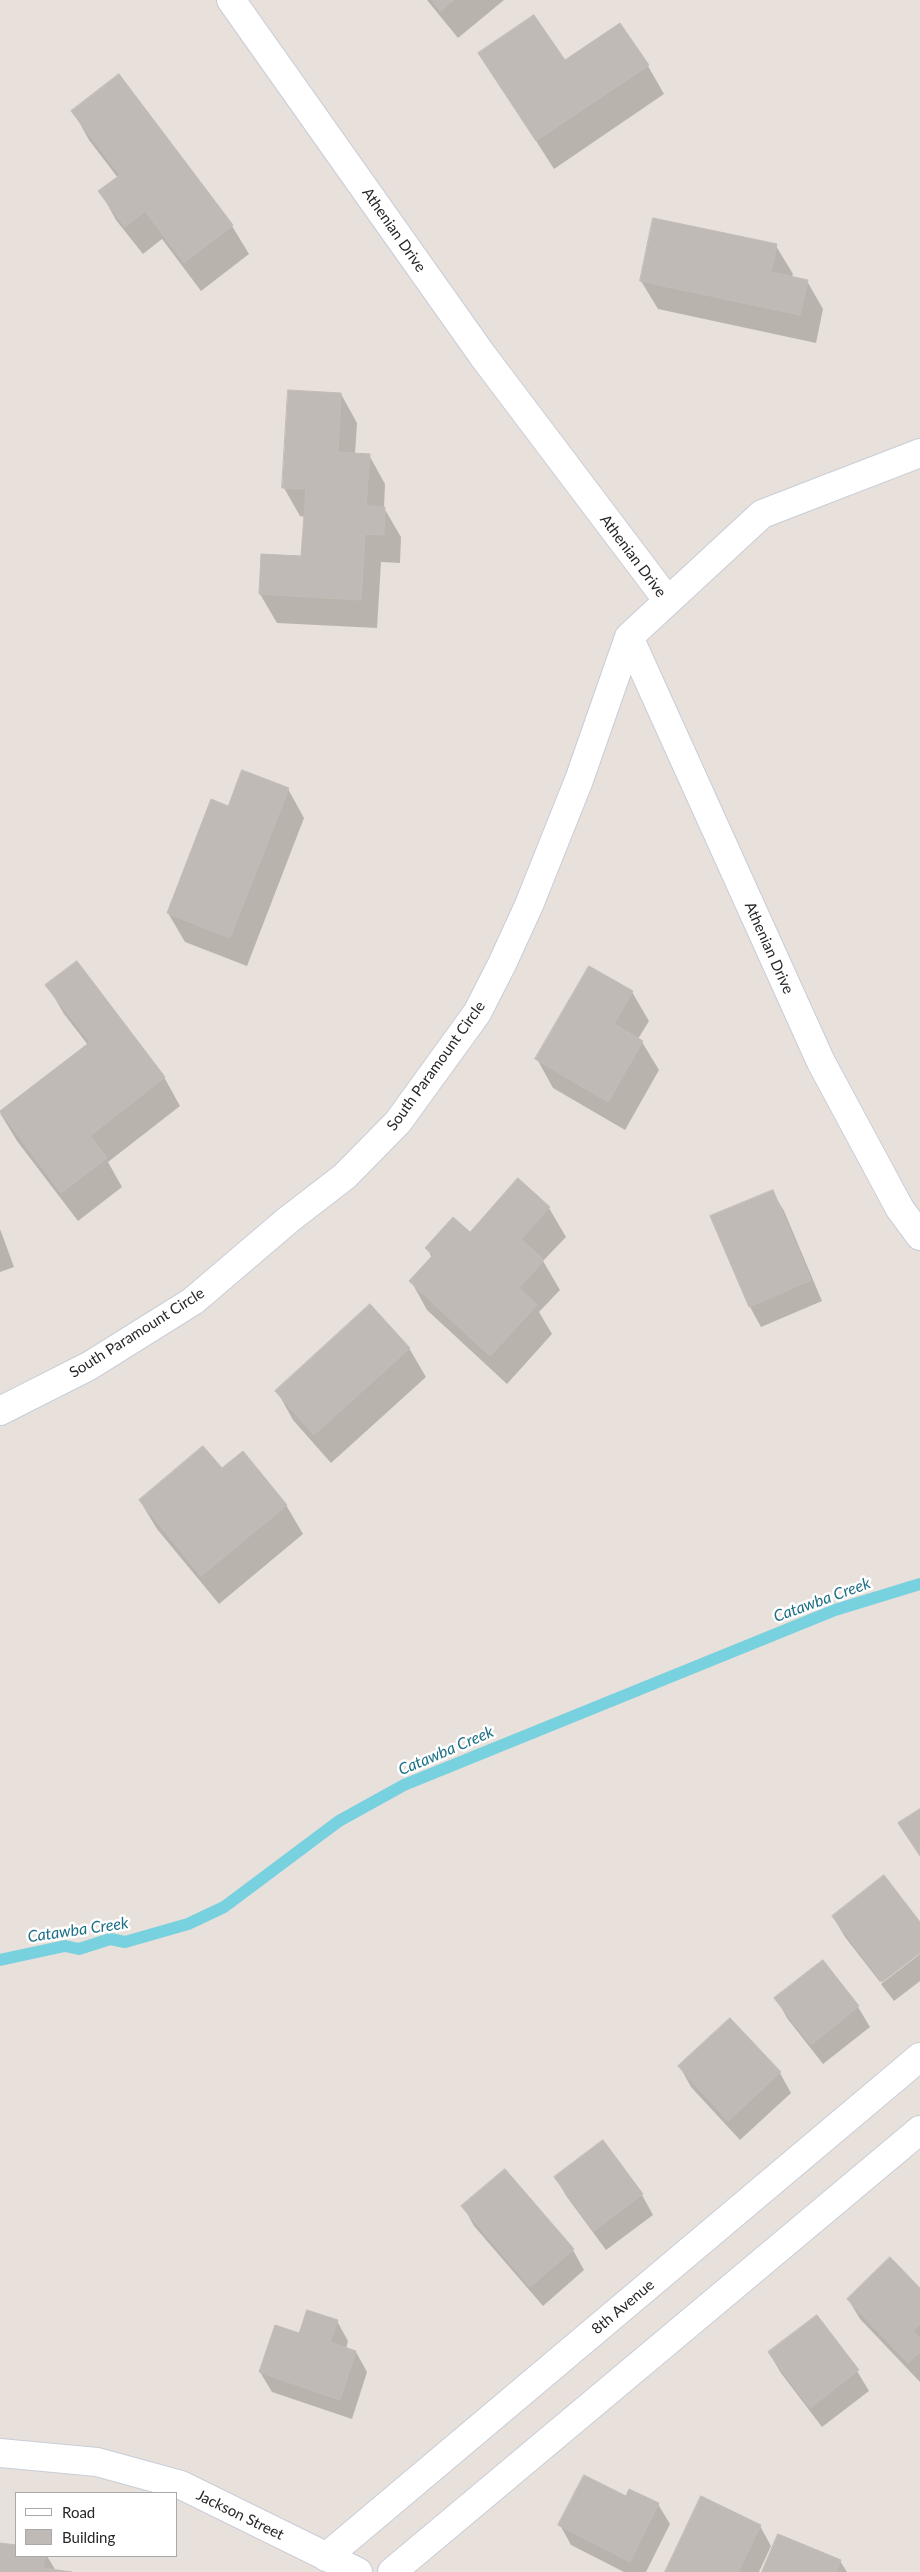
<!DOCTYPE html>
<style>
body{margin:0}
#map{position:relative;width:920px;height:2572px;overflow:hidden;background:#e8e0da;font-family:Lato,sans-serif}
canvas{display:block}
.legend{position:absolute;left:15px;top:2492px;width:162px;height:65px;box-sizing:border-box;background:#fff;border:1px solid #a9a9a9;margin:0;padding:6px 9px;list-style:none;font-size:15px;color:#272727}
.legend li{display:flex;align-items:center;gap:10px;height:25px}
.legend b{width:25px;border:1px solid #a9a9a9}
</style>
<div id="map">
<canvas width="920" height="2572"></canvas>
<ul class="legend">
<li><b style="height:6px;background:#fff"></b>Road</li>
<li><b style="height:14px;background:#c0bab6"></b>Building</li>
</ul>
</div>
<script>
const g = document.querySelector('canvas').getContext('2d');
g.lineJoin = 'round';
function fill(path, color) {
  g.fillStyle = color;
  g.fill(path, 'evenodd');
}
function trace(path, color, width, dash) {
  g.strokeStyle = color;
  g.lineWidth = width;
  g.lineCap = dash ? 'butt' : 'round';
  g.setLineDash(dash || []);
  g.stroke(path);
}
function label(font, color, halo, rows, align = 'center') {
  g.font = font + ' Lato,sans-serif';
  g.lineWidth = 5;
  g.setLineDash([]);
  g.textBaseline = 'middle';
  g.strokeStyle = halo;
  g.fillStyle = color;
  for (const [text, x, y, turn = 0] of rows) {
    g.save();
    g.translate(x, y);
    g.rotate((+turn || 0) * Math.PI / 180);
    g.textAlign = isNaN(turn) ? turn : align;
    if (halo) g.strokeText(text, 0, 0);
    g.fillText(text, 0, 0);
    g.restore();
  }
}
fill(new Path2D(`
 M 427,0 L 504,0 L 458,38 Z
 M 480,53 L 565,62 L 648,66 L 664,94 L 554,169 Z
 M 119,76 L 232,226 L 249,254 L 201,291 L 162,239 L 143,254 L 116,220 L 100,191 L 118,178 L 89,140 L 73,111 Z
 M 776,246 L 793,274 L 792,277 L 807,281 L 823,309 L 816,343 L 658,309 L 641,281 Z
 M 341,394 L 357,423 L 355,454 L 369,455 L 385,484 L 384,508 L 401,537 L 400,563 L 381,562 L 377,628 L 277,623 L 260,594 L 302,557 L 305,517 L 300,516 L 284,488 Z
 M 288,789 L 304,818 L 247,966 L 185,942 L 168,913 L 229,808 Z
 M 47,985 L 164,1077 L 180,1106 L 108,1162 L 122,1187 L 78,1221 L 17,1141 L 0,1113 L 88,1045 L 64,1014 Z
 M 632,992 L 649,1021 L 638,1039 L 642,1042 L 659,1070 L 625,1130 L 553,1088 L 537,1059 Z
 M 518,1180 L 549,1208 L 566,1237 L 543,1261 L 560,1290 L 539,1312 L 552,1334 L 507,1384 L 427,1310 L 411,1281 L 432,1258 L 427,1248 L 470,1234 Z
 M 772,1191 L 784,1211 L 822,1301 L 761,1327 L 750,1307 L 712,1217 Z
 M 0,1229 L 14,1267 L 0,1272 Z
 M 409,1348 L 426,1377 L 331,1463 L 293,1420 L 277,1391 Z
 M 222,1470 L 286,1505 L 303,1534 L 219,1604 L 157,1529 L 140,1501 Z
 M 833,1917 L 920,1924 L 920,1951 L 880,1982 L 845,1937 Z
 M 920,1954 L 920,1981 L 894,2001 L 881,1984 Z
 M 822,1961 L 858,2007 L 870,2027 L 823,2064 L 787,2018 L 776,1998 Z
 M 680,2067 L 780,2073 L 791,2093 L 740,2140 L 691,2087 Z
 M 505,2170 L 573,2250 L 584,2270 L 543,2306 L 474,2226 L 463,2206 Z
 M 555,2177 L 642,2195 L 653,2215 L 606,2250 L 567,2197 Z
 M 920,2290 L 920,2382 L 860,2319 L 848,2299 Z
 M 337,2321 L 348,2341 L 346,2349 L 356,2352 L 367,2372 L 352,2419 L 272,2392 L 260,2372 L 300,2335 Z
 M 769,2353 L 857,2371 L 869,2391 L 822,2427 L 781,2373 Z
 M 627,2498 L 658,2504 L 670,2524 L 646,2572 L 624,2572 L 571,2545 L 560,2525 Z
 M 760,2526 L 771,2546 L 759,2572 L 666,2572 Z
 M 0,2544 L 16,2547 L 16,2556 L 47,2556 L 56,2571 L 64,2572 L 0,2572 Z
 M 840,2561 L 847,2572 L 764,2572 Z`), '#0003');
trace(new Path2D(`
 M 0,1960 L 65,1946 L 79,1949 L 110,1939 L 125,1942 L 188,1924 L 224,1907 L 339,1821 L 404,1785 L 835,1610 L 920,1584`), '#78d1df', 12);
const building = new Path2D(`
 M 432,0 L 454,0 L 441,11 Z
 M 534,15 L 565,60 L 620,23 L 649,65 L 536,141 L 478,53 Z
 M 119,74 L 233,225 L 184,263 L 145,211 L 125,227 L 98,191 L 120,175 L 71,111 Z
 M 653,218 L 777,244 L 771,272 L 808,280 L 800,315 L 640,281 Z
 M 288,390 L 341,393 L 338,452 L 370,454 L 366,506 L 385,507 L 384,535 L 365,534 L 361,600 L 259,594 L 261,554 L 301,556 L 306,489 L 282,488 Z
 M 242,770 L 289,788 L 230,938 L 167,913 L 211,799 L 228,806 Z
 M 77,961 L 165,1077 L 90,1136 L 107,1158 L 61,1193 L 0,1111 L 90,1042 L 45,985 Z
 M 589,966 L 633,991 L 614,1024 L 643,1041 L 608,1102 L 535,1059 Z
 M 518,1178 L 550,1207 L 521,1239 L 544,1260 L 519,1288 L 537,1305 L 490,1356 L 409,1281 L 433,1255 L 425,1248 L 453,1217 L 470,1232 Z
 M 773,1190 L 811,1280 L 749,1307 L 710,1216 Z
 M 370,1304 L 410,1348 L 314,1435 L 275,1391 Z
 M 203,1446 L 222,1468 L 243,1451 L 287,1505 L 201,1576 L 139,1500 Z
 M 920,1809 L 920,1856 L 898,1823 Z
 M 884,1875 L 920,1922 L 920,1953 L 882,1982 L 832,1916 Z
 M 823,1960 L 859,2006 L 811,2045 L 774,1998 Z
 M 730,2018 L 781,2072 L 728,2121 L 678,2066 Z
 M 603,2140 L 643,2194 L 594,2231 L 554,2177 Z
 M 505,2169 L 574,2249 L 530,2287 L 461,2206 Z
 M 890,2257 L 920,2288 L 920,2324 L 913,2331 L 920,2338 L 920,2352 L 908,2363 L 847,2299 Z
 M 307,2310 L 338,2320 L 330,2342 L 356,2351 L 340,2400 L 259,2372 L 275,2325 L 299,2333 Z
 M 817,2315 L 859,2370 L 810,2408 L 768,2352 Z
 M 584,2475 L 626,2496 L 629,2489 L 659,2503 L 630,2562 L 558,2525 Z
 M 701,2496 L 761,2525 L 738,2572 L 665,2572 Z
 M 778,2534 L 841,2560 L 836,2572 L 762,2572 Z
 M 0,2543 L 16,2545 L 16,2556 L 45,2556 L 43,2568 L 72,2572 L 0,2572 Z`);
fill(building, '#c0bab6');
trace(building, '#c3bcb4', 1);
const minor = new Path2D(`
 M 231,0 L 483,356 L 668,601
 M 629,637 L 821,1062 L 900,1209 L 920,1236
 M 0,1411 L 89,1366 L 193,1301 L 288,1220 L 345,1176 L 398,1122 L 477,1013 L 502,964 L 529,905 L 579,780 L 629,637 L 762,514 L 920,453
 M 0,2453 L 97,2462 L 181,2485 L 358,2572
 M 326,2557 L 920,2057
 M 392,2572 L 920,2130`);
trace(minor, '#c8cdd7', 30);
trace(minor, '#fff', 28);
label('15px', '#272727', '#fff', [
 ["Athenian Drive",394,230,55],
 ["Athenian Drive",633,556,53],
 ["Athenian Drive",769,948,66],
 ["South Paramount Circle",436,1066,-54],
 ["South Paramount Circle",137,1333,-32],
 ["8th Avenue",623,2307,-40],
 ["Jackson Street",240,2515,26]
]);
label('italic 16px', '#1c6f86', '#fff', [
 ["Catawba Creek",822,1600,-20],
 ["Catawba Creek",446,1751,-23],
 ["Catawba Creek",78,1930,-8]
]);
</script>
